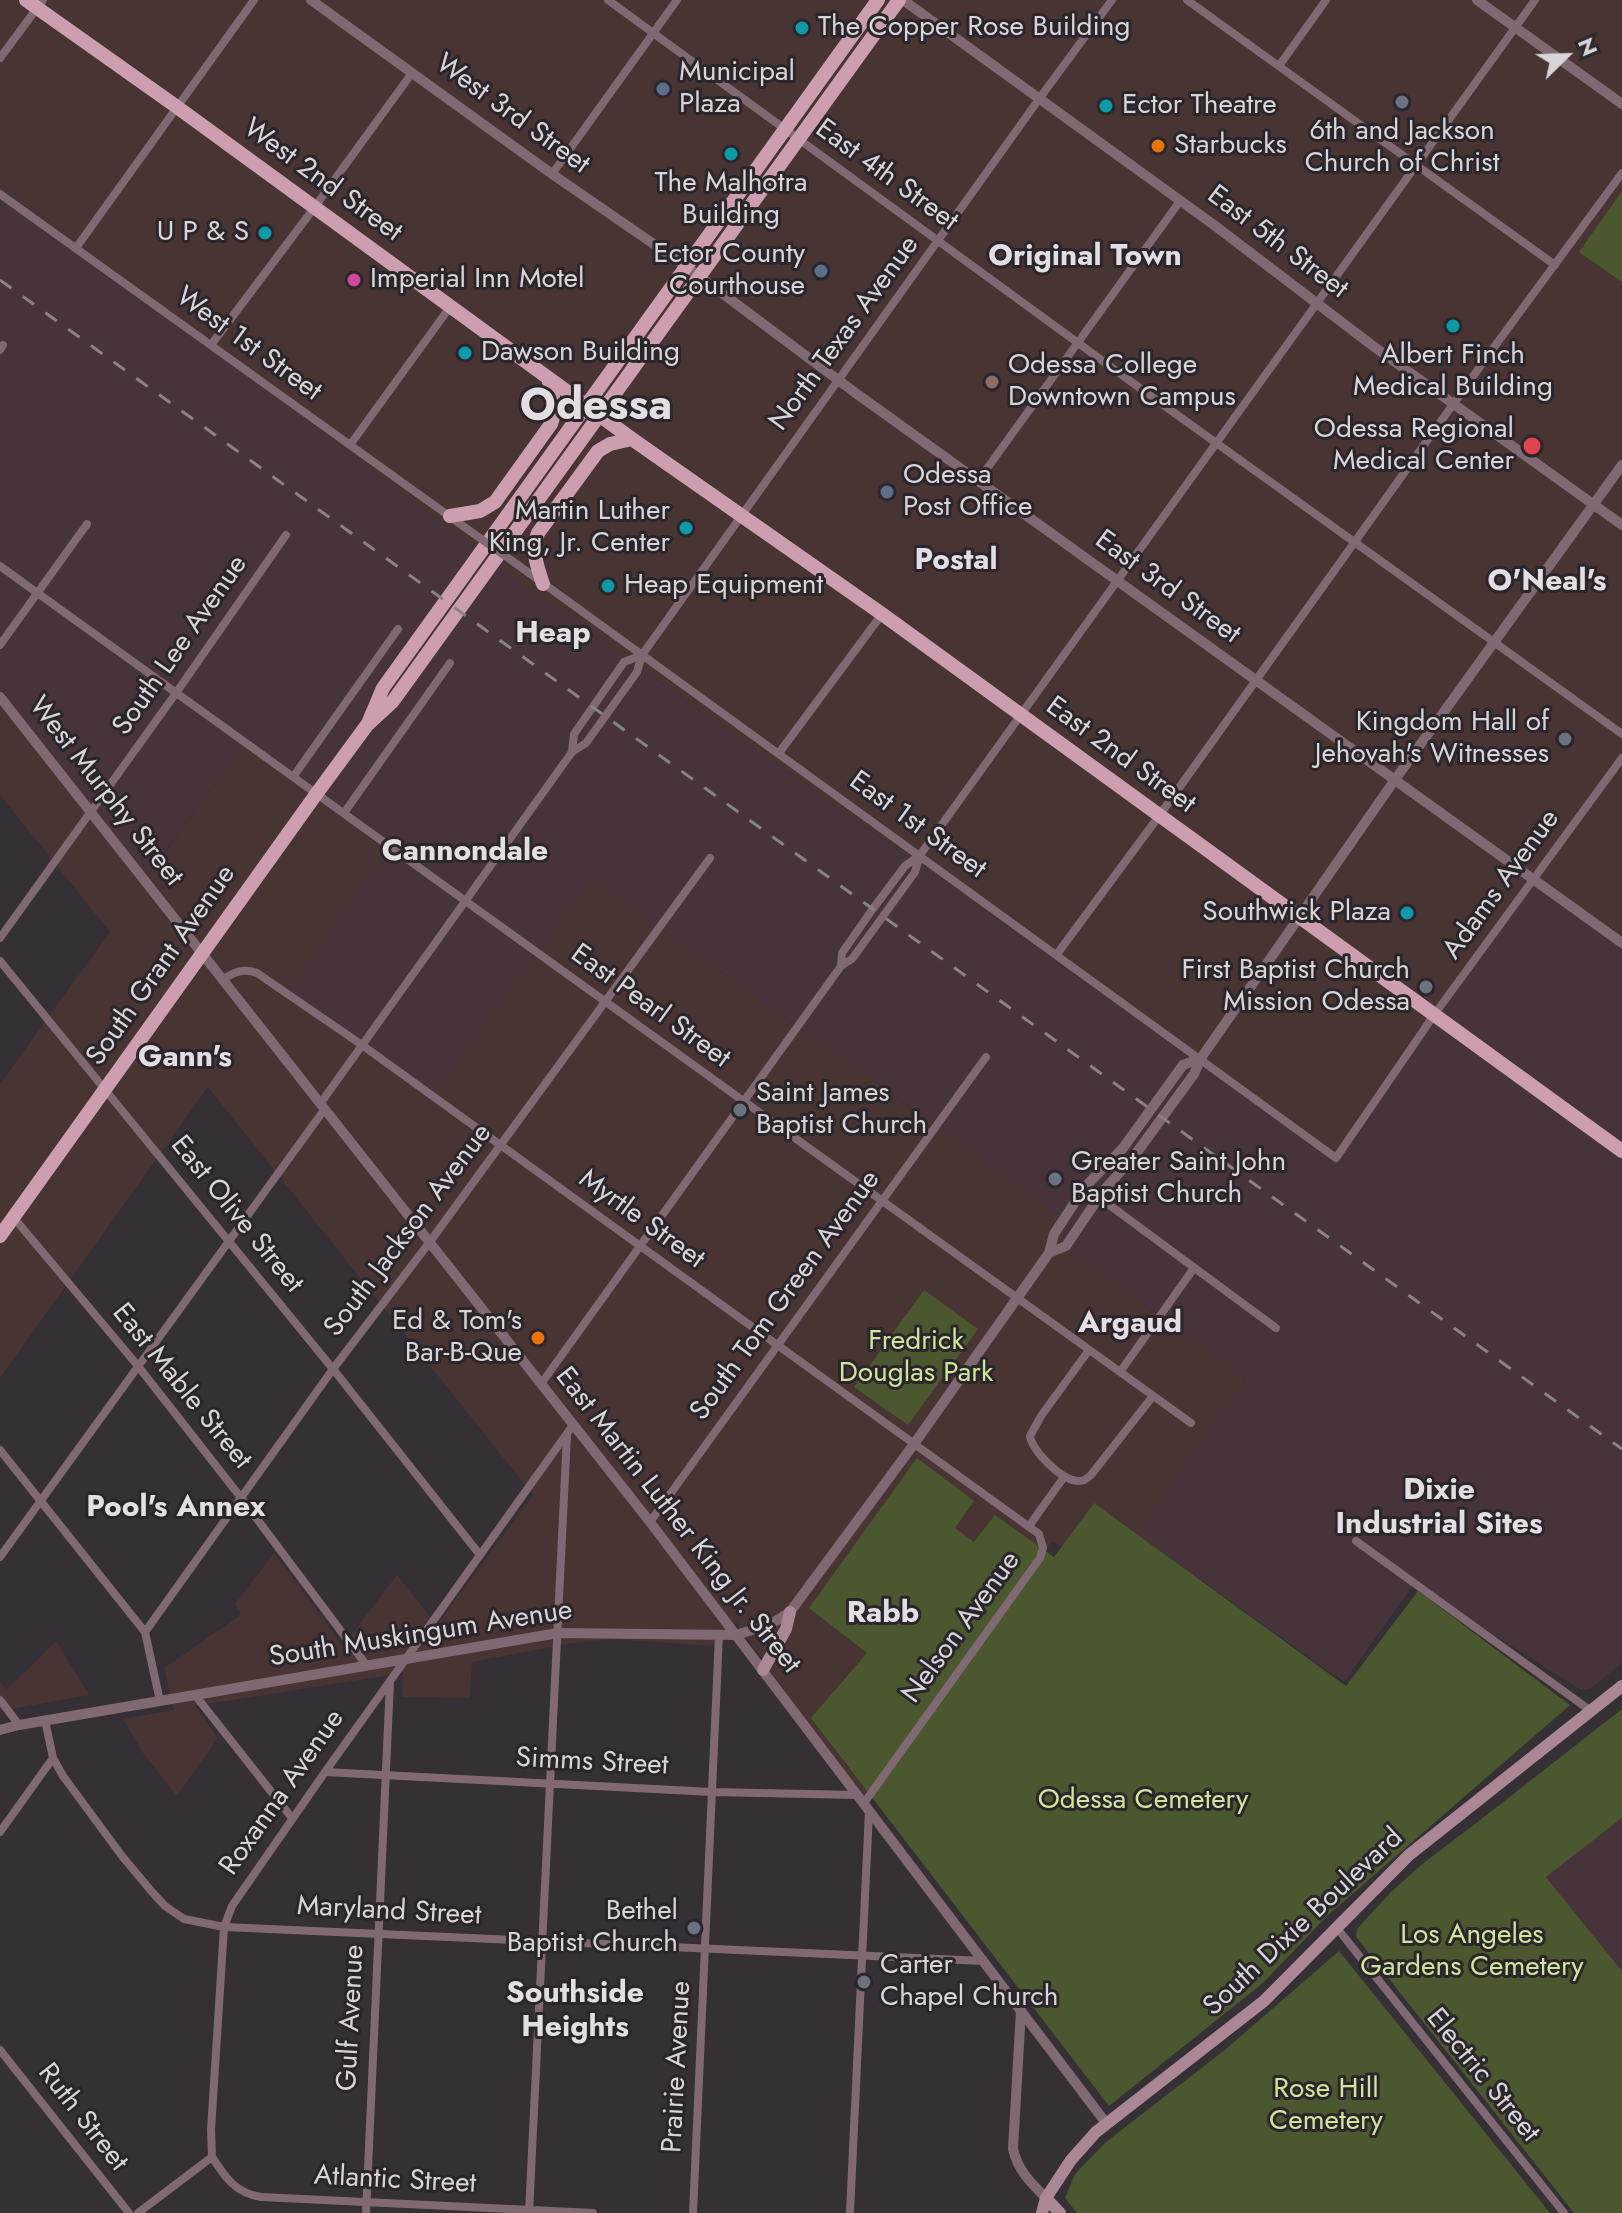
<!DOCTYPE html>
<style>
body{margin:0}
#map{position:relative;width:1622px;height:2213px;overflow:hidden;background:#353036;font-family:Jost,sans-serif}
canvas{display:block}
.north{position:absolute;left:1526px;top:16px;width:80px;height:80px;-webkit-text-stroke:6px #2b262c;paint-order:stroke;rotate:67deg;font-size:22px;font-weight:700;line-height:32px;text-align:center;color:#d8d5d8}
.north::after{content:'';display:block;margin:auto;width:28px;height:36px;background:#d8d5d8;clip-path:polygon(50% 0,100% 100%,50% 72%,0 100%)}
</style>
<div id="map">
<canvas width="1622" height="2213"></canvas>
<div class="north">N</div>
</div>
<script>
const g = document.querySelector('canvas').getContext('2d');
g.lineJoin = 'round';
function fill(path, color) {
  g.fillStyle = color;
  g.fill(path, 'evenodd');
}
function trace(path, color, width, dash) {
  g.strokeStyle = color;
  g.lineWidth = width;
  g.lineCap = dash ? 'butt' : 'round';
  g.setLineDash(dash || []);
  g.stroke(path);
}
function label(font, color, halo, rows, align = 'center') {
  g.font = font + ' Jost,sans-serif';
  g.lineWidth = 6;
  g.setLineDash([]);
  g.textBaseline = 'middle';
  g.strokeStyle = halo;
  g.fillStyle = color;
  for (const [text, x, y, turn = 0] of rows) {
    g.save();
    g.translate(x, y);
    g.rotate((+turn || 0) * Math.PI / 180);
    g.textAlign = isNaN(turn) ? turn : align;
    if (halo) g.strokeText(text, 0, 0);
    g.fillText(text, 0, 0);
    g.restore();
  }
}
fill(new Path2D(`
 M 0,0 L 1622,0 L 1622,944 L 1336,1158 L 528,590 L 0,183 Z
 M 0,697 L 145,880 L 244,742 L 389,846 L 432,1095 L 591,878 L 1072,1224 L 1059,1243 L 1246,1378 L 1135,1533 L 1064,1549 L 1052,1541 L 864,1803 L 736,1622 L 712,1646 L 610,1639 L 567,1644 L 472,1662 L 470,1698 L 402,1697 L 403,1673 L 195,1706 L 218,1738 L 177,1796 L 143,1753 L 123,1719 L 174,1710 L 164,1668 L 238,1617 L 241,1613 L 235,1604 L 274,1553 L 343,1646 L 397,1575 L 437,1625 L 533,1495 L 208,1087 L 0,1378 L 0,1084 L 110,932 L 0,795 Z
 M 56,1641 L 89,1695 L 0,1711 L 0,1682 L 7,1689 Z`), '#483433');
fill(new Path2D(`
 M 0,183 L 528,590 L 1336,1158 L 1533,881 L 1622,944 L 1622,1663 L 1590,1689 L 1581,1690 L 1414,1584 L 1344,1682 L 1135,1533 L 1246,1378 L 1059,1243 L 1072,1224 L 591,878 L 432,1096 L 286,993 L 389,847 L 244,742 L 144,881 L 0,697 Z
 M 1622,1818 L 1622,1971 L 1546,1877 Z`), '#47333a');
fill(new Path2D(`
 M 1622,191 L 1622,282 L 1579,252 Z
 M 924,1290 L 978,1329 L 908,1425 L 854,1387 Z
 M 917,1458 L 974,1501 L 955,1528 L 974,1542 L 995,1515 L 1054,1557 L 1094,1503 L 1346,1686 L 1418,1591 L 1570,1705 L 1327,1916 L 1263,1983 L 1109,2106 L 811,1718 L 867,1653 L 809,1608 Z
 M 1622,1709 L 1622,1818 L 1546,1877 L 1622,1971 L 1622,2213 L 1574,2213 L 1356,1937 L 1357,1929 L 1391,1892 L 1421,1865 L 1475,1824 Z
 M 1339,1951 L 1550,2213 L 1077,2213 L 1065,2198 L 1075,2174 L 1106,2142 L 1226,2049 Z`), '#4b572e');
trace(new Path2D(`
 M 608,0 L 1148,394 L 1622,734
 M 1187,0 L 1555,265
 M 0,58 L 43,0
 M 1279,66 L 1326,0
 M 552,174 L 677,0
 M 0,194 L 470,531
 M 76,248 L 254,0
 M 211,345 L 314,208 L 412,73
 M 0,350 L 3,345
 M 350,445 L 450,307
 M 978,481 L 1180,201
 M 518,565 L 1336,1158 L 1434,1015 L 1622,758
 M 0,566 L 1191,1423
 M 0,645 L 87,524
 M 572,752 L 574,734 L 624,662 L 642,655
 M 779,753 L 882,614
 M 293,777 L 398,629
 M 344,813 L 450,663
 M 0,938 L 176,693 L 286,535
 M 1057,954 L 1159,816 L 1489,354 L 1622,173
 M 0,961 L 333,1369 L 480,1555
 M 841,966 L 842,953 L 872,910 L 905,866 L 920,855
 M 222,980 C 234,972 243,968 257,973 L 362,1045 L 1039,1534 L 1043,1548 L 1040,1558 L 864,1803
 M 320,1104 L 572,752 L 586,743 L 637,672 L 642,655 L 1039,99 L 1112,0
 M 1085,1187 L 1276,1328
 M 14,1218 L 138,1366 L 242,1499 L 367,1666
 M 1089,1350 L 1041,1416 L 1030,1436 C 1033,1452 1062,1481 1079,1481 C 1085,1481 1086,1479 1091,1475 L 1153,1396
 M 1120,1372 L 1194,1268
 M 541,1384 L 841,966 L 852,959 L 915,872 L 920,855 L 1535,0
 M 0,1450 L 145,1632 L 160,1701
 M 650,1522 L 986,1057
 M 1029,1526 L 1064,1477
 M 1356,1541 L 1591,1711
 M 0,1557 L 324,1110
 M 145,1632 L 333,1369 L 429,1243 L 710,858
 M 195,1695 L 292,1818
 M 0,1700 L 19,1725
 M 45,1720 L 53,1758 L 63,1776 L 122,1856 L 152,1892 L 165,1906 L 184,1919 L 224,1927 L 984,1961
 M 325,1772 L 712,1792 L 857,1795
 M 0,1832 L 53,1758
 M 1337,1928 L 1564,2213
 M 0,2050 L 129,2213
 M 212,2157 C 225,2177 235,2193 261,2197 L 593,2213
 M 138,2213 L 212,2157 L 211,2130 L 224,1927 L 232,1906 L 325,1772 L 573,1425
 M 366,2213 L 390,1681
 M 529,2213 L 567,1435
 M 693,2213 L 719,1635
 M 850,2213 L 869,1811`), '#806972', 8);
trace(new Path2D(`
 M 311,0 L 552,174 L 687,267 L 857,394 L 1622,943
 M 903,0 L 1214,225 L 1377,349 L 1622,525
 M 1477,0 L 1622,104
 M 0,697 L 650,1522 L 1106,2123
 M 1049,1253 L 1066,1246 L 1103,1191 L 1132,1159 L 1194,1074 L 1201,1058 L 1394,781 L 1622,465
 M 0,1730 L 19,1725 L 558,1633 L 736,1635 L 771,1624 L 790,1612 L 914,1444 L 1049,1253 L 1054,1234 L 1085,1187 L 1123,1148 L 1183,1065 L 1201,1058
 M 1021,2010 L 1013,2149 C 1018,2171 1031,2183 1046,2198`), '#806972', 10);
trace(new Path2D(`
 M 763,1670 L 786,1629 L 790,1612
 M 1046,2198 L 1060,2213
 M 1042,2213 L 1046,2198 L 1071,2160 L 1096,2132 L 1264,2001 L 1409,1855 L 1622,1686`), '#ab8795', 12);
trace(new Path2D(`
 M 26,0 L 177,107 L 632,439 L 882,614 L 1622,1151
 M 450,516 L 480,511 L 495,502 L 551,424 L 556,408 L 548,378
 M 543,584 C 537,566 531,551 538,533 L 598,451 L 610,444 L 632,439
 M 369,721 L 383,688 L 878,0
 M 0,1236 L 317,793 L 367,725 L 393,701 L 899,0`), '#cc9eb0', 14);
trace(new Path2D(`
 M 0,280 L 1622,1449`), '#878387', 3, [14, 14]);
trace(new Path2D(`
 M 470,531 L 518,565`), '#806972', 8);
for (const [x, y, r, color] of [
 [802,28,8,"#0f9aa8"],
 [663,89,8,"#5c6f8a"],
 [1402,102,8,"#6b7280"],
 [1106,106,8,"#0f9aa8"],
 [1158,146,8,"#e8710a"],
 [731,154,8,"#0f9aa8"],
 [265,233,8,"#0f9aa8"],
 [821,271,8,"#5c6f8a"],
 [354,280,8,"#d1479c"],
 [1453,326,8,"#0f9aa8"],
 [465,353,8,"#0f9aa8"],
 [992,382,8,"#8d6e63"],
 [1532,446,10,"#e0444e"],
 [887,492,8,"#5c6f8a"],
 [686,528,8,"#0f9aa8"],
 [608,586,8,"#0f9aa8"],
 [1565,739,8,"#6b7280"],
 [1407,913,8,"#0f9aa8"],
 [1426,987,8,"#6b7280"],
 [740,1110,8,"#6b7280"],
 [1055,1179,8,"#6b7280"],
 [538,1338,8,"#e8710a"],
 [694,1928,8,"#6b7280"],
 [864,1982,8,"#6b7280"]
]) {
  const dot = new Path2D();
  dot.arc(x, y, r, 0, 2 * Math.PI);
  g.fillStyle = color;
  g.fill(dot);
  trace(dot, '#2b262c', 3);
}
label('28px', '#d8d5d8', '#2b262c', [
 ["The Copper Rose Building",818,28],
 ["Municipal",679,73],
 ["Plaza",679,105],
 ["Ector Theatre",1122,106],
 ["6th and Jackson",1402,132,"center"],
 ["Church of Christ",1402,164,"center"],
 ["Starbucks",1174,146],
 ["The Malhotra",731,184,"center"],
 ["Building",731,216,"center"],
 ["U P & S",249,233,"right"],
 ["Ector County",805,255,"right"],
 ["Courthouse",805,287,"right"],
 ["Imperial Inn Motel",370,280],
 ["Dawson Building",481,353],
 ["Albert Finch",1453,356,"center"],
 ["Medical Building",1453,388,"center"],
 ["Odessa College",1008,366],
 ["Downtown Campus",1008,398],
 ["Odessa Regional",1514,430,"right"],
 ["Medical Center",1514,462,"right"],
 ["Odessa",903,476],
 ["Post Office",903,508],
 ["Martin Luther",670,512,"right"],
 ["King, Jr. Center",670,544,"right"],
 ["Heap Equipment",624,586],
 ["Kingdom Hall of",1549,723,"right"],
 ["Jehovah's Witnesses",1549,755,"right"],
 ["Southwick Plaza",1391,913,"right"],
 ["First Baptist Church",1410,971,"right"],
 ["Mission Odessa",1410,1003,"right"],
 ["Saint James",756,1094],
 ["Baptist Church",756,1126],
 ["Greater Saint John",1071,1163],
 ["Baptist Church",1071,1195],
 ["Ed & Tom's",522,1322,"right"],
 ["Bar-B-Que",522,1354,"right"],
 ["Bethel",678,1912,"right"],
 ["Baptist Church",678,1944,"right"],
 ["Carter",880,1966],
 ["Chapel Church",880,1998]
], 'left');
label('28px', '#d8d5d8', '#2b262c', [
 ["West 3rd Street",512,115,36],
 ["East 4th Street",886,176,36],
 ["West 2nd Street",322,181,36],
 ["East 5th Street",1277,243,37],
 ["North Texas Avenue",845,334,-54],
 ["West 1st Street",248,345,36],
 ["East 3rd Street",1167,588,36],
 ["South Lee Avenue",181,646,-55],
 ["East 2nd Street",1120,756,36],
 ["West Murphy Street",105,792,52],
 ["East 1st Street",917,826,36],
 ["Adams Avenue",1502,885,-54],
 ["South Grant Avenue",162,966,-55],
 ["East Pearl Street",650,1007,36],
 ["East Olive Street",236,1215,51],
 ["Myrtle Street",641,1220,36],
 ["South Jackson Avenue",409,1231,-53],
 ["South Tom Green Avenue",786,1296,-54],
 ["East Mable Street",181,1387,51],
 ["East Martin Luther King Jr. Street",677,1521,52],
 ["Nelson Avenue",962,1628,-54],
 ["South Muskingum Avenue",421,1635,-9],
 ["Simms Street",592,1763,3],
 ["Roxanna Avenue",283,1793,-55],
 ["Maryland Street",389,1912,3],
 ["South Dixie Boulevard",1304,1923,-43],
 ["Gulf Avenue",352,2018,-87],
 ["Prairie Avenue",678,2067,-87],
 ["Electric Street",1482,2076,51],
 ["Ruth Street",82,2118,52],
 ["Atlantic Street",395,2181,3]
]);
label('28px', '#cee59a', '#2b262c', [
 ["Fredrick",916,1342],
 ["Douglas Park",916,1374],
 ["Odessa Cemetery",1143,1801],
 ["Los Angeles",1472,1936],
 ["Gardens Cemetery",1472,1968],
 ["Rose Hill",1326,2090],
 ["Cemetery",1326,2122]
]);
label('bold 30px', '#e3dde4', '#2b262c', [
 ["Original Town",1085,258],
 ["Postal",956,562],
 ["O'Neal's",1547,583],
 ["Heap",553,635],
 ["Cannondale",465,853],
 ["Gann's",185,1059],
 ["Argaud",1130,1325],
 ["Dixie",1439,1492],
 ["Industrial Sites",1439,1526],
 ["Pool's Annex",176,1509],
 ["Rabb",883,1615],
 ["Southside",575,1995],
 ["Heights",575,2029]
]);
label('bold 44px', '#e3dde4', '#2b262c', [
 ["Odessa",596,408]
]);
</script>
